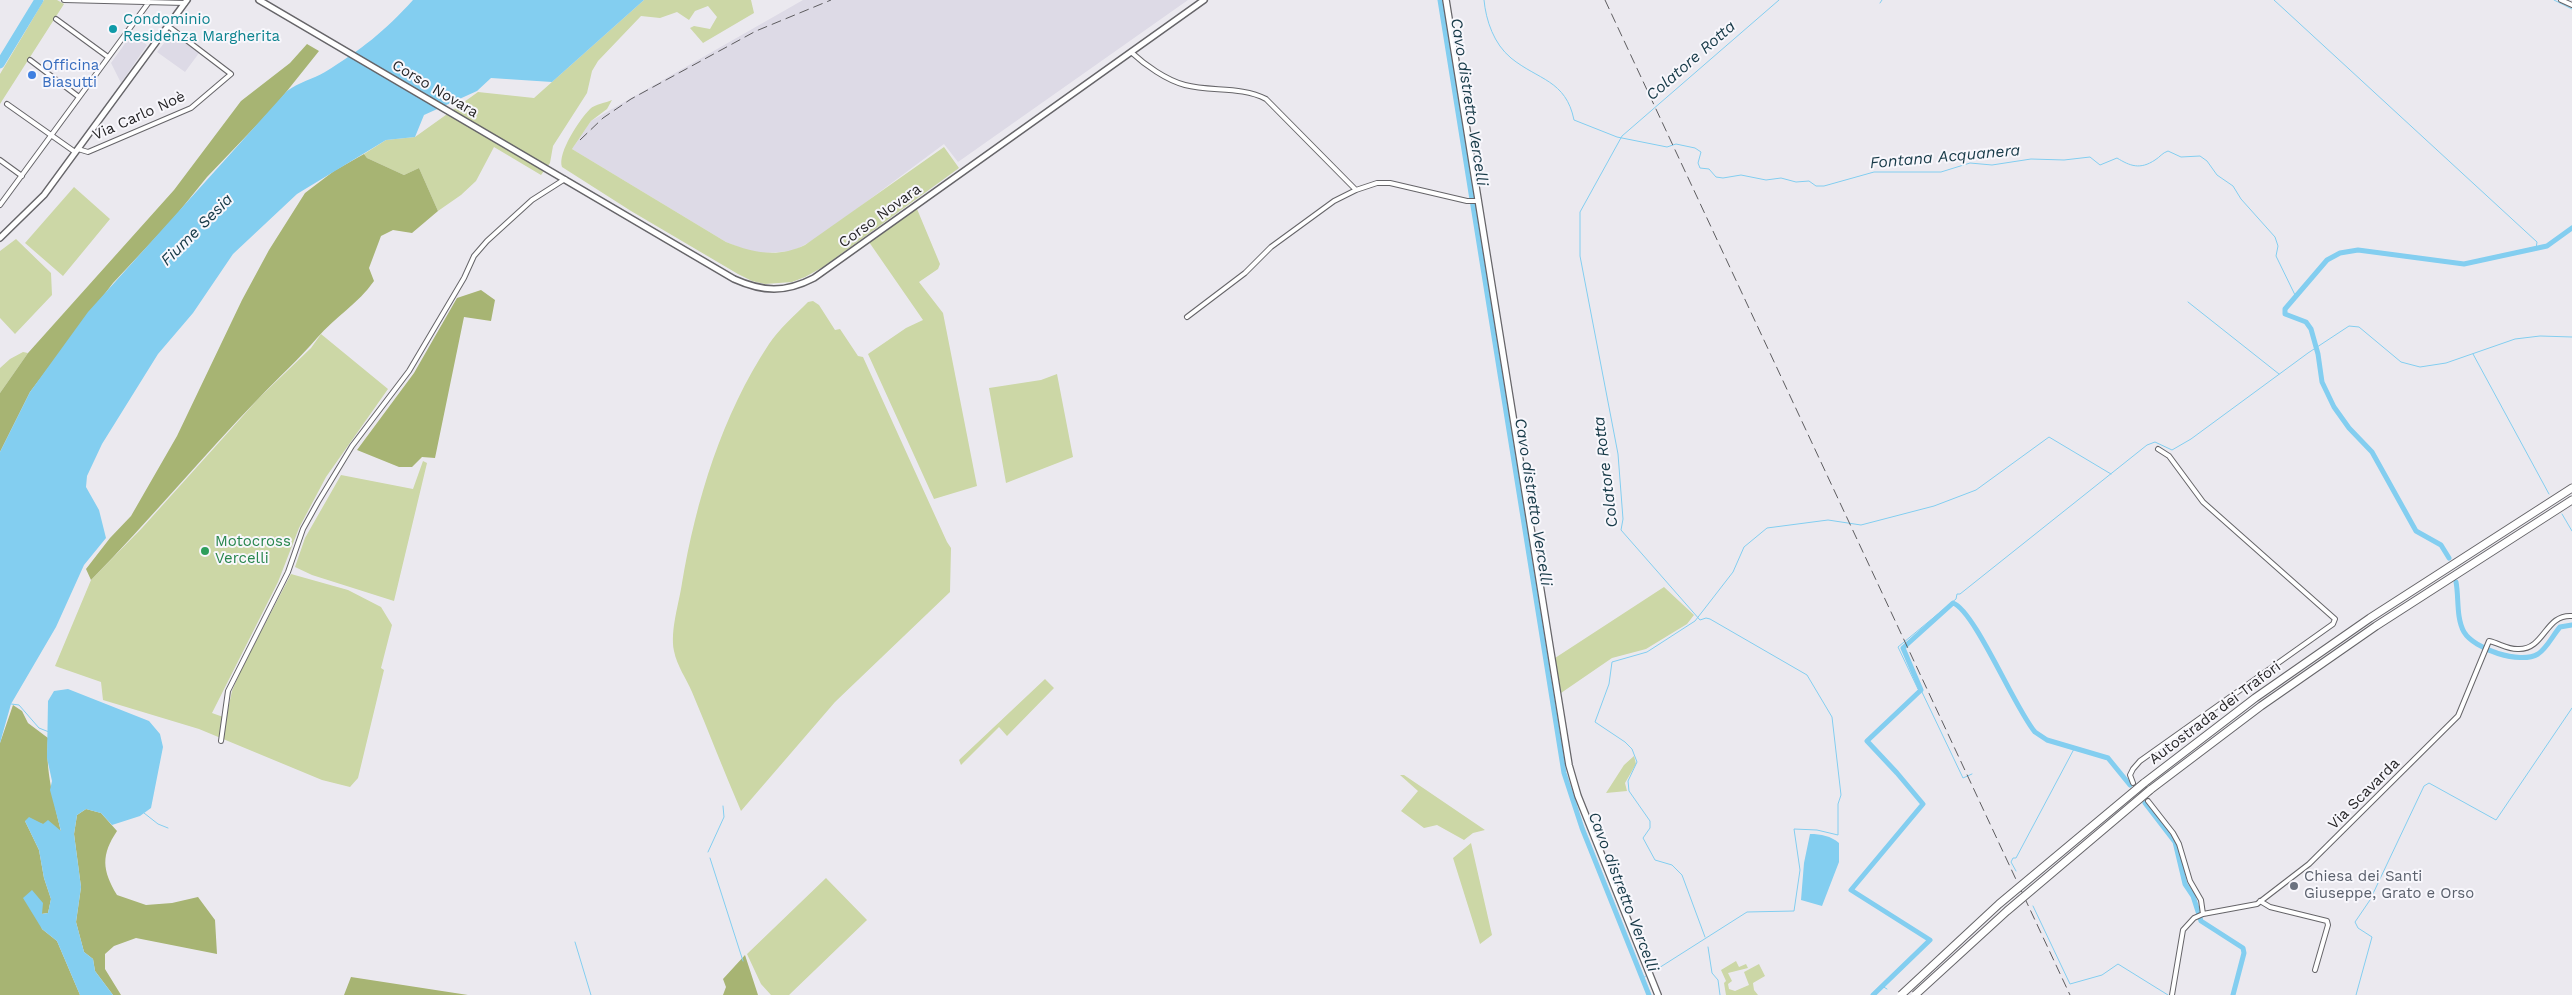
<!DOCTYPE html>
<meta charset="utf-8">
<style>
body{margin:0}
canvas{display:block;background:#ebe9ef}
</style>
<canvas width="2572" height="995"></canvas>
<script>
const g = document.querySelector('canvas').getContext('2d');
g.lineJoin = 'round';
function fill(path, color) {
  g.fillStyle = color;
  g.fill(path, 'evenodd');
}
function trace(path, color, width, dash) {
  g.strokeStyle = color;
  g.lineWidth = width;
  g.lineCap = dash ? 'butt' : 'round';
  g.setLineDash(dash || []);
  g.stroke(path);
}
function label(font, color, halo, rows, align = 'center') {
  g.font = font + ' "Work Sans",sans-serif';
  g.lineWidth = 4;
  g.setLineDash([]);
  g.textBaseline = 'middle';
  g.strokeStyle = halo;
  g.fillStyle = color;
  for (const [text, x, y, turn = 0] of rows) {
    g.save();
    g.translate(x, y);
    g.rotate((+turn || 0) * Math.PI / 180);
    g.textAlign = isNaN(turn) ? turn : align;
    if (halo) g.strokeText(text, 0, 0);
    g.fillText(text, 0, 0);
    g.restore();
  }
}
fill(new Path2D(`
 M 803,0 L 1188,0 L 958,162 L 944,144 L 819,237 L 793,251 L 763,253 L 746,250 L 726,242 L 572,149 L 591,121 Z
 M 172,33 L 199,53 L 185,72 L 157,52 Z
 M 132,34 L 147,45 L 121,83 L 111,63 Z`), '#dddae6');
fill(new Path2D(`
 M 44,0 L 57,0 L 64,4 L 0,104 L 0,74 Z
 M 644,0 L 751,0 L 754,13 L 703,43 L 690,28 L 694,26 L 710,29 L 717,17 L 708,6 L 695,11 L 689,20 L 677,12 L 660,18 L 641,16 L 598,61 L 592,71 L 587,93 L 553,146 L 550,163 L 541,175 L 494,147 L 476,181 L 461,195 L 438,211 L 419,168 L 404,175 L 367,158 L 364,154 L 386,140 L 415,137 L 478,92 L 534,98 Z
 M 612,100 L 607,109 L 591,121 L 572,149 L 726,242 C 753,253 778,258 805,245 L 944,147 L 959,168 L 823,267 L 805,277 L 792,282 L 765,284 L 752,281 L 738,274 L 631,211 L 562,167 C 557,153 580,119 590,109 C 595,104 606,103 612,100 Z
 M 74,187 L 110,219 L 63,276 L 25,243 Z
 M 917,209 L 940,264 L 938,269 L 919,282 L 943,313 L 977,486 L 934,499 L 868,354 L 906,328 L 923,320 L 869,242 Z
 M 16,239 L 51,273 L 52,295 L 15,334 L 0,318 L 0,251 Z
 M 813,301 L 819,305 L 835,330 L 840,329 L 858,356 L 863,357 L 947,542 L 951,548 L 950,592 L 835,702 L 741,811 C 724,772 709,732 692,692 C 686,678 677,666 674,651 C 670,630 679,604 682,583 C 696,500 722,415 769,344 C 779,329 795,315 808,302 Z
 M 321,334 L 388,389 L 326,477 L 299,528 L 278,582 L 212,713 L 226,718 L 232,691 L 240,672 L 291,574 L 348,590 L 381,607 L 392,625 L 381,668 L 384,670 L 358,778 L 350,787 L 322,780 L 199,729 L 103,700 L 101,682 L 55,666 L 91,580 L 142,528 L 259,398 L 311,348 Z
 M 23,352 L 28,353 L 0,393 L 0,368 L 10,359 Z
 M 1057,374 L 1073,457 L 1006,483 L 989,388 L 1041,380 Z
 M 423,461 L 427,463 L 394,601 L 312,575 L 295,567 L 305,538 L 341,475 L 413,489 Z
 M 1664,587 L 1694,615 L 1687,624 L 1646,649 L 1612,658 L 1561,693 L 1555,658 Z
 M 1045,679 L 1054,688 L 1007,736 L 999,727 L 961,765 L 959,760 Z
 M 1634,756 L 1636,764 L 1625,783 L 1627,791 L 1606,793 L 1624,765 Z
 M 1400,775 L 1404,775 L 1485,830 L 1473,833 L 1464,840 L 1437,825 L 1424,828 L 1401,811 L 1418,791 Z
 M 1471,843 L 1492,935 L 1480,944 L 1453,858 Z
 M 826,878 L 867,920 L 789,995 L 771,995 L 761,984 L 747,954 Z
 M 1736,961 L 1739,967 L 1746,964 L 1748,968 L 1728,973 L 1732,981 L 1728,984 L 1729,989 L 1735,991 L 1749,985 L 1744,972 L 1759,964 L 1765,976 L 1753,983 L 1754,990 L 1758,995 L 1726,995 L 1724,983 L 1726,981 L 1721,970 Z`), '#ccd7a6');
fill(new Path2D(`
 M 307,44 L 319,51 L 275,106 L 207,177 L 173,219 L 113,283 L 30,392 L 0,452 L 0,393 L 28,353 L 174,190 L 241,101 L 290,63 Z
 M 364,154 L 367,158 L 404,175 L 419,168 L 438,211 L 412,233 L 393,230 L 381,236 L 369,268 L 374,281 C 358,304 335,317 317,338 C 299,359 279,377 259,398 C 202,457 149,521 91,580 L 86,569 L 110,538 L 131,516 L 177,436 L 242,300 L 269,250 L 305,193 L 334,171 Z
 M 481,290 L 495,300 L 491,321 L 464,317 L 435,458 L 422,457 L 412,467 L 399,467 L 357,450 L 414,373 L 457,298 Z
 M 13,705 L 22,711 L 28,723 L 48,738 C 45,771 54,800 61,832 L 43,824 L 25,821 L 39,850 L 44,878 L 51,899 L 48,913 L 41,914 L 32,891 L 42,929 L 57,941 L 80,995 L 0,995 L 0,743 Z
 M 86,809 L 101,813 L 117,831 C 101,855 102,870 117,895 L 146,905 L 172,903 L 198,897 L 215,920 L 217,954 L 136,938 L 114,946 L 105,954 L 105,969 L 121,995 L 113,995 L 95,971 L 93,959 L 84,952 L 76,922 L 81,887 L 74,834 L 77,815 Z
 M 745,955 L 758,995 L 723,995 L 726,987 L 723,979 Z
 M 351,977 L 468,995 L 344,995 Z`), '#a7b473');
fill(new Path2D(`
 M 413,0 L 644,0 L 552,82 L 491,78 L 477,91 L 424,115 L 415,137 L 386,140 L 297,194 L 233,254 L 193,313 L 158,354 L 102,444 L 87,476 L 86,487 L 99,510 L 106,538 L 84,565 L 56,627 L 11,704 L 0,743 L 0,452 L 30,392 L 88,312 L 287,91 C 299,82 313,79 325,72 C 361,50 385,31 413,0 Z
 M 68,689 L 149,721 L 160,734 L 163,747 L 151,808 L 140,816 L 112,825 L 101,813 L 86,809 L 77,815 L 74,834 L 81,887 L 76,922 L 84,952 L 93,959 L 95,971 L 113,995 L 80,995 L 57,941 L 42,929 L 23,898 L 32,890 L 43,903 L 42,914 L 48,913 L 51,899 L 44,878 L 39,850 L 25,821 L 29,817 L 43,824 L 48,820 L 61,831 L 50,790 L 52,781 L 47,758 L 48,701 L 54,691 Z
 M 1810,834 C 1821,834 1831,836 1839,843 L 1839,862 L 1822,906 L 1801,900 L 1804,863 Z`), '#83cef0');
trace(new Path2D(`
 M 1484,0 C 1486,21 1494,44 1511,58 C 1538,80 1566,80 1574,120 L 1617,137 L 1667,147 L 1676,144 L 1695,148 L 1701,152 L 1698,163 L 1700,168 L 1709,169 L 1716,177 L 1723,178 L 1741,175 L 1766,180 L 1781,178 L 1796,182 L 1809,181 L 1816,186 L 1824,186 L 1874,172 L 1941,172 L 1970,163 L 1992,165 L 2031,159 L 2064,160 L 2090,157 L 2100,165 L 2117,158 C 2130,166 2140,170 2155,160 C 2160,157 2162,153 2168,151 L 2181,157 L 2200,156 L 2207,161 L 2217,175 L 2233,186 L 2241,199 L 2275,237 L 2278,246 L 2276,256 L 2295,295
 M 2274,0 L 2537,242 L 2536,249
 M 2554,0 L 2572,9
 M 1880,3 L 1882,0
 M 2188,302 L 2279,374
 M 2473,354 L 2549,494
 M 2562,514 L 2572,531
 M 1918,689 L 1898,647 L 1956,599 L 1957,594 L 1960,594 L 2147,445 L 2155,442 L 2172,450 L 2191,439 L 2308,353 L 2349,326 L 2359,327 L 2401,362 L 2420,367 L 2446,363 L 2515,339 L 2540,336 L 2572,337
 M 1921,690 L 1963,778 L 1972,774
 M 11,704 L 19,705 L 39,728 L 49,732
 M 144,813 L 158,824 L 168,828
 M 708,852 L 724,817 L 723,806
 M 710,858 L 743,961
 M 2016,871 L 2011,862 L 2013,858 L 2016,858 L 2074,749
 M 2033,906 L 2070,984 L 2102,975 L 2118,964 L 2168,995
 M 1705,937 L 1682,875 L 1672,865 L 1655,860 L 1643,838 L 1650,828 L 1650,821 L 1629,791 L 1628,781 L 1637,762 L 1632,749 L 1625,742 L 1595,722 L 1609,684 L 1612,662 L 1647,652 L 1695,621 L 1733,572 L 1744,547 L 1767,528 L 1828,520 L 1861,525 L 1934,506 L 1976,490 L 2049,437 L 2111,474
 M 575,942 L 591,995
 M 1708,947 L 1712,973 L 1718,980 L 1720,995
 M 1651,973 L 1747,912 L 1794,911 L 1800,870 L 1794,829 L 1817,830 L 1838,835 L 1838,804 L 1841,795 L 1832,717 L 1807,675 L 1710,619 L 1706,618 L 1700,620 L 1621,530 L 1623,519 L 1618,454 L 1580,256 L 1580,212 L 1622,136 L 1779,0
 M 1642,979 L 1647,975
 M 1882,986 L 1887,989
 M 2356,995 L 2372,937 L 2358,928 L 2355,922 L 2370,900 L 2424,786 L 2429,783 L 2496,820 L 2572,708`), '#83cef0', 1);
trace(new Path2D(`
 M 1440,0 L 1564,773 L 1582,828 L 1649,995
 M 2449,558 L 2441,545 L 2416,531 L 2372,452 L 2349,428 L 2334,407 L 2322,382 L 2318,354 L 2311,329 L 2306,322 L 2285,314 L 2285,309 L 2327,260 L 2340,253 L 2358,250 L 2464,264 L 2547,246 L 2572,228
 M 2456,582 C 2459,597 2456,618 2464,632 C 2474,649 2520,665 2538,654 C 2547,648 2553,635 2560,627 L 2572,625
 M 2145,803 L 2175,842 L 2185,884 L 2193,896 L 2201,921 L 2243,948 L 2244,953 L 2233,995
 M 1873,995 L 1930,940 L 1851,890 L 1923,804 L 1897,773 L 1867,741 L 1921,690 L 1903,648 L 1953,603 C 1975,611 2015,709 2035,732 L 2047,740 L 2108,758 L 2130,785`), '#83cef0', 5);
trace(new Path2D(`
 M 0,64 L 39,0`), '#83cef0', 9);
trace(new Path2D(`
 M 2133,783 L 2148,801`), '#c4c2c7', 4, [4, 2]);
const street = new Path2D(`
 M 64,0 L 185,3
 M 2561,0 L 2572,5
 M 56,19 L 108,57
 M 1131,52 C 1145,65 1166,80 1185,85 C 1211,92 1241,86 1266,99 L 1356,190
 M 30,60 L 79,97
 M 7,104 L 75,152
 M 78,149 L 88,152 L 191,108 L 231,74 L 168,26
 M 0,160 L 22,176
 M 0,205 L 149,2
 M 1187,317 L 1245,273 L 1271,247 L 1334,201 L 1356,190 L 1377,183 L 1390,183 L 1467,201 L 1479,201
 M 221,741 L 228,691 L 288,572 L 303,529 L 318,502 L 352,446 L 409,371 L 464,278 L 474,256 L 487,241 L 532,200 L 565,179
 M 2133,783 L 2130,775 L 2133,769 L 2140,761 L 2333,624 L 2335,619 L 2203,502 L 2169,456 L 2158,449
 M 2148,801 L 2173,833 L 2179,844 L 2190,881 L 2201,900 L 2203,914
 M 2260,901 L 2270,907 L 2327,921 L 2328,925 L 2315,970
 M 2172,995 L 2183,930 L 2194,918 L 2203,914 L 2257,904 L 2309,864 L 2458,716 L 2489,641 C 2499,643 2508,650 2519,649 C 2545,649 2545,614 2572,616`);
const secondary = new Path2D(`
 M 259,0 L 734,279 C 763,292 785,293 814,278 L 1204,0
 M 0,238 L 44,195 L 187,0`);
const primary = new Path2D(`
 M 1446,0 L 1569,765 L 1578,796 L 1658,995`);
const highway = new Path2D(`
 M 2144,783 L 2255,698 L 2370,618 L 2572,488
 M 2150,790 L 2261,706 L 2376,626 L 2572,500`);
trace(street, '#666569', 6);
trace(secondary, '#666569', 8);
trace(primary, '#666569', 8);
trace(highway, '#666569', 9);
trace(street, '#fff', 4);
trace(secondary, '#fff', 5);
trace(primary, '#fff', 5.5);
trace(highway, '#fff', 7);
trace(new Path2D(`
 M 1605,0 L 2070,995
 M 580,140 L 603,118 L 631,99 L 756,31 L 831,0`), '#5d5c5f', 1, [10, 5]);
const highwayBridge = new Path2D(`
 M 1901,995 L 1999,904 L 2144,783
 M 1915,995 L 2007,911 L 2150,790`);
trace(highwayBridge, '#666569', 9, []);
trace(highwayBridge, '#fff', 7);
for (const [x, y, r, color] of [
 [113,29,5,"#0f9aa8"],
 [32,75,5,"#3f7fe0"],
 [205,551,5,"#2e9e5b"],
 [2294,886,5,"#6b7280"]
]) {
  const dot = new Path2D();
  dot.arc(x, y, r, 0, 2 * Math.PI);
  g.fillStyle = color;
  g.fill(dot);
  trace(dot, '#f8f7fc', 2);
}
label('15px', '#0d838f', '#f8f7fc', [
 ["Condominio",123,20],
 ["Residenza Margherita",123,37]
], 'left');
label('15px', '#366cbe', '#f8f7fc', [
 ["Officina",42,66],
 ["Biasutti",42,83]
], 'left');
label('15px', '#272628', '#f8f7fc', [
 ["Corso Novara",435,89,31],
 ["Via Carlo Noè",139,116,-24],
 ["Corso Novara",880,216,-36],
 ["Autostrada dei Trafori",2215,713,-37],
 ["Via Scavarda",2364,794,-45]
]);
label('15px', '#27864d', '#f8f7fc', [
 ["Motocross",215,542],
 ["Vercelli",215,559]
], 'left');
label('15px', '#5b616d', '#f8f7fc', [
 ["Chiesa dei Santi",2304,877],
 ["Giuseppe, Grato e Orso",2304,894]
], 'left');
label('italic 16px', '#163947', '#f8f7fc', [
 ["Colatore Rotta",1691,61,-41],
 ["Cavo distretto Vercelli",1469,102,81],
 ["Fontana Acquanera",1945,157,-5],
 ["Fiume Sesia",197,230,-45],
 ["Colatore Rotta",1606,472,-97],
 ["Cavo distretto Vercelli",1533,502,81],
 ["Cavo distretto Vercelli",1623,892,69]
]);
</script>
